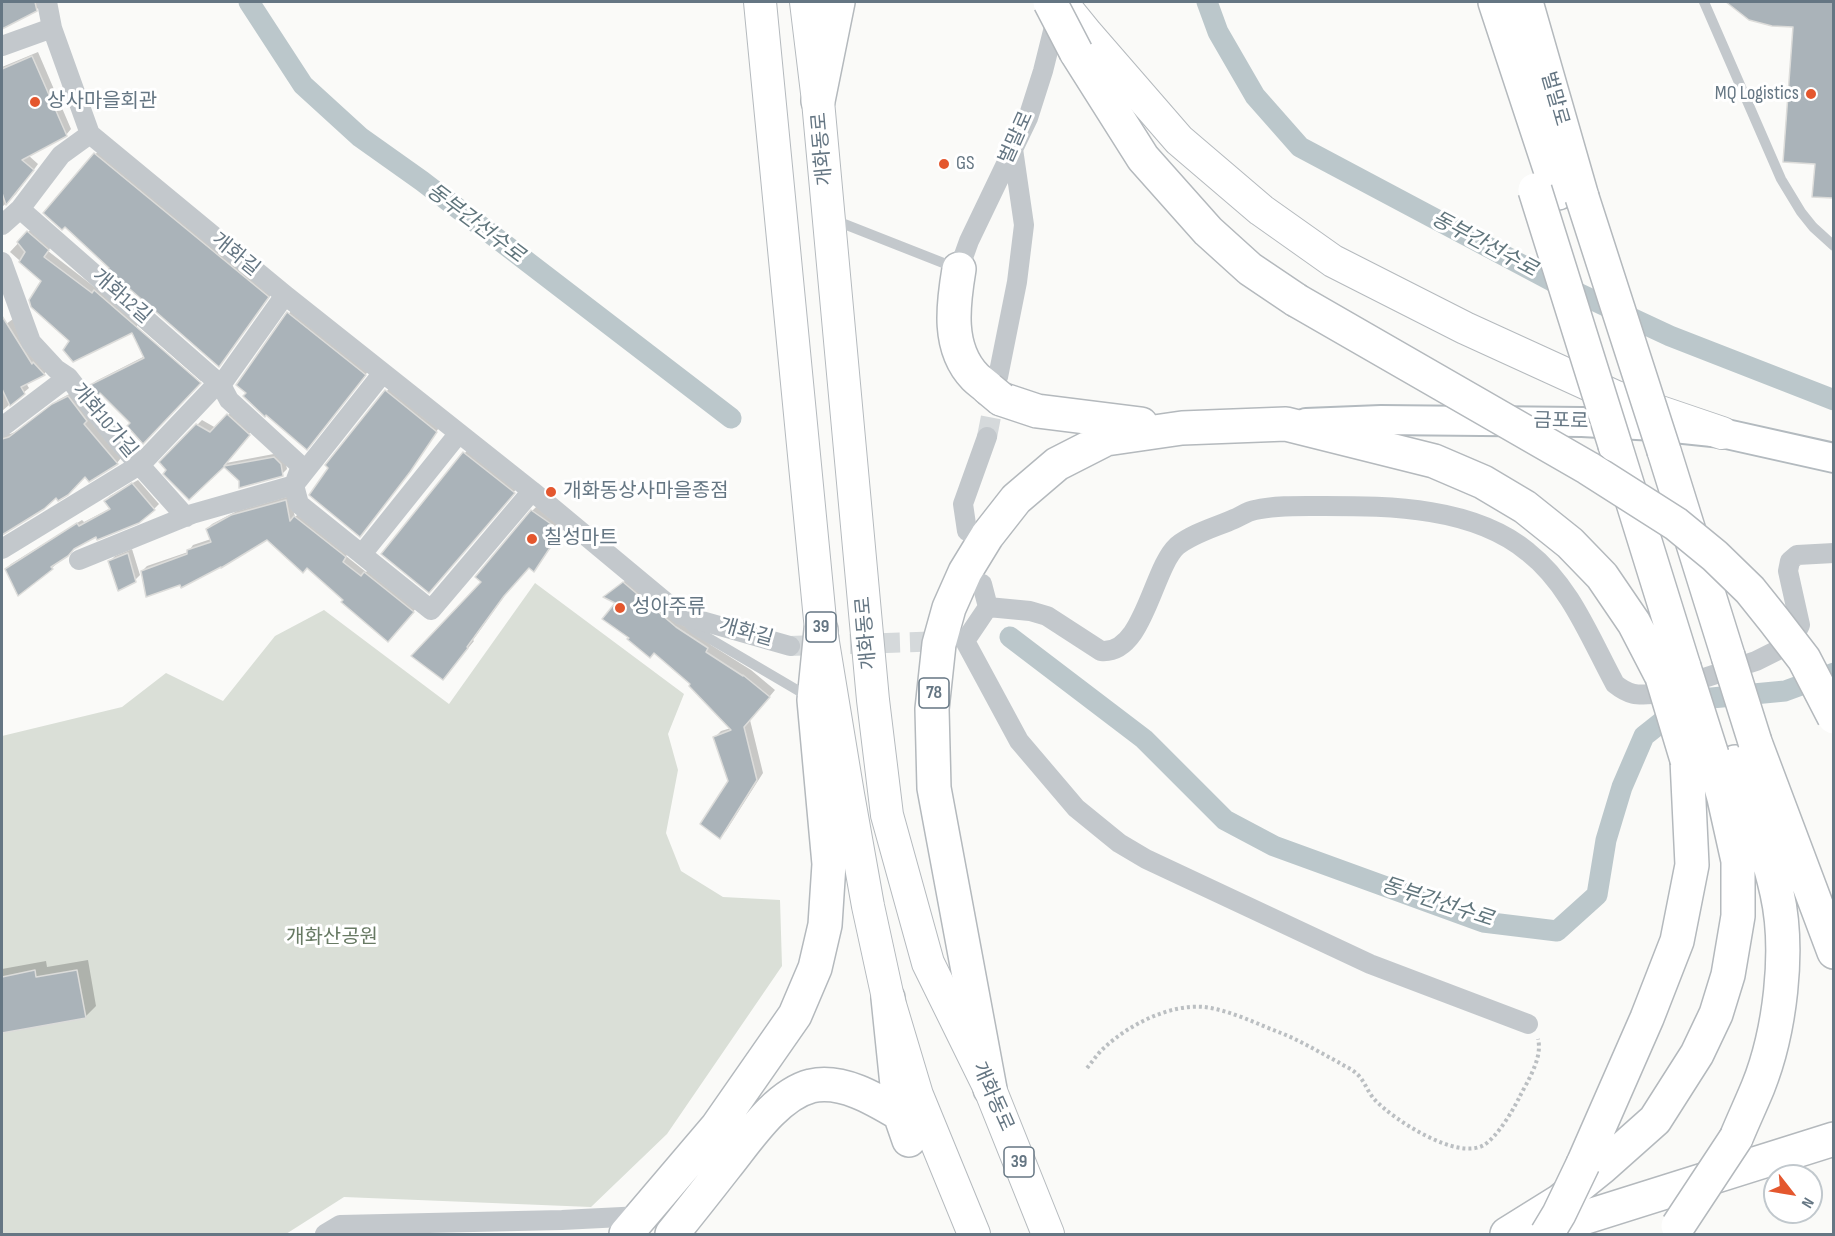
<!DOCTYPE html>
<meta charset="utf-8">
<style>
body{margin:0}
#map{position:relative;width:1835px;height:1236px;overflow:hidden;background:#fafaf8;font-family:"Sofia Sans Condensed",sans-serif}
canvas{display:block}
.frame{position:absolute;inset:0;border:3px solid #657683;pointer-events:none}
.north{position:absolute;left:1763px;top:1164px;width:60px;height:60px;box-sizing:border-box;background:#fff;border:2px solid #c1c8cd;border-radius:50%;rotate:121deg;font-size:16px;font-weight:700;line-height:24px;text-align:center;color:#657683}
.north::after{content:'';display:block;margin:auto;width:21px;height:27px;background:#e4572e;clip-path:polygon(50% 0,100% 100%,50% 72%,0 100%)}
</style>
<div id="map">
<canvas width="1835" height="1236"></canvas>
<div class="frame"></div>
<div class="north">N</div>
</div>
<script>
const g = document.querySelector('canvas').getContext('2d');
g.lineJoin = 'round';
function fill(path, color) {
  g.fillStyle = color;
  g.fill(path, 'evenodd');
}
function trace(path, color, width, dash) {
  g.strokeStyle = color;
  g.lineWidth = width;
  g.lineCap = dash ? 'butt' : 'round';
  g.setLineDash(dash || []);
  g.stroke(path);
}
function label(font, color, halo, rows, align = 'center') {
  g.font = font + ' "Sofia Sans Condensed","Noto Sans KR",sans-serif';
  g.lineWidth = 6;
  g.setLineDash([]);
  g.textBaseline = 'middle';
  g.strokeStyle = halo;
  g.fillStyle = color;
  for (const [text, x, y, turn = 0] of rows) {
    g.save();
    g.translate(x, y);
    g.rotate((+turn || 0) * Math.PI / 180);
    g.textAlign = isNaN(turn) ? turn : align;
    if (halo) g.strokeText(text, 0, 0);
    g.fillText(text, 0, 0);
    g.restore();
  }
}
fill(new Path2D(`
 M 535,583 L 684,694 L 668,734 L 678,770 L 666,833 L 681,871 L 723,897 L 780,900 L 782,966 L 667,1134 L 591,1207 L 344,1197 L 286,1234 L 2,1234 L 2,736 L 122,707 L 166,673 L 223,701 L 275,636 L 324,610 L 449,704 Z`), '#dadfd7');
fill(new Path2D(`
 M 2,2 L 41,2 L 41,5 L 36,10 L 2,28 Z
 M 1729,2 L 1834,2 L 1834,197 L 1814,195 L 1816,163 L 1795,26 L 1749,19 Z
 M 38,52 L 71,129 L 66,135 L 28,155 L 38,164 L 16,194 L 2,207 L 2,123 L 24,108 L 23,105 L 2,112 L 2,67 Z
 M 100,149 L 273,292 L 224,360 L 111,268 L 65,225 L 45,213 Z
 M 33,227 L 53,244 L 48,251 L 97,289 L 205,378 L 201,381 L 137,325 L 137,329 L 199,384 L 132,423 L 92,385 L 96,381 L 145,356 L 133,331 L 71,341 L 51,268 L 35,274 L 10,252 Z
 M 293,308 L 370,369 L 311,443 L 267,413 L 248,393 L 238,385 Z
 M 13,319 L 48,369 L 44,374 L 26,383 L 29,388 L 2,411 L 2,327 Z
 M 391,386 L 440,426 L 415,465 L 330,467 L 327,465 Z
 M 73,392 L 91,415 L 88,418 L 121,458 L 117,463 L 85,475 L 44,508 L 2,533 L 2,432 L 10,434 L 15,432 L 58,400 Z
 M 233,410 L 253,429 L 226,463 L 279,453 L 285,459 L 287,469 L 282,474 L 241,480 L 224,465 L 168,470 L 161,462 L 202,420 L 216,428 Z
 M 469,448 L 518,487 L 434,586 L 383,554 Z
 M 138,480 L 159,504 L 154,509 L 96,535 L 74,547 L 52,568 L 6,569 L 11,564 L 82,520 L 84,522 L 111,508 L 106,501 L 110,496 Z
 M 290,496 L 295,517 L 300,512 L 350,552 L 346,556 L 366,572 L 370,568 L 418,606 L 393,635 L 345,600 L 308,566 L 267,538 L 181,583 L 142,571 L 147,566 L 188,552 L 193,545 L 211,539 L 207,529 L 212,524 L 237,511 Z
 M 539,504 L 567,524 L 540,563 L 533,570 L 529,566 L 511,587 L 473,640 L 474,641 L 449,671 L 483,582 L 532,511 Z
 M 132,549 L 140,575 L 135,580 L 110,561 L 115,556 Z
 M 630,577 L 711,645 L 751,670 L 775,690 L 750,720 L 763,773 L 726,831 L 720,837 L 730,782 L 714,738 L 721,731 L 731,728 L 692,684 L 654,651 L 631,637 L 612,591 Z
 M 88,960 L 96,1006 L 85,1017 L 2,1032 L 2,969 L 46,961 L 47,967 Z`), '#0003');
trace(new Path2D(`
 M 249,2 L 303,85 L 360,137 L 422,181 L 731,418
 M 1207,2 L 1218,32 L 1255,96 L 1300,147 L 1552,281 L 1670,336 L 1834,400
 M 1010,637 L 1144,739 L 1225,820 L 1274,846 L 1483,922 L 1557,931 L 1597,895 L 1606,840 L 1622,787 L 1644,736 L 1673,713 L 1701,699 L 1785,691 L 1834,673`), '#bbc7cb', 21);
const building = new Path2D(`
 M 2,2 L 35,2 L 37,11 L 2,29 Z
 M 1726,2 L 1833,2 L 1833,198 L 1812,197 L 1815,164 L 1783,162 L 1793,27 L 1772,26 L 1749,20 Z
 M 32,56 L 67,136 L 22,160 L 34,170 L 6,205 L 2,193 L 2,69 Z
 M 94,153 L 269,297 L 219,367 L 108,270 L 109,268 L 65,227 L 62,230 L 43,213 Z
 M 27,231 L 49,250 L 44,257 L 92,293 L 94,290 L 201,383 L 143,444 L 127,426 L 130,423 L 100,393 L 98,396 L 90,385 L 144,358 L 132,333 L 73,362 L 63,350 L 69,341 L 31,307 L 29,300 L 41,281 L 19,262 L 25,252 L 17,242 Z
 M 287,312 L 366,375 L 307,450 L 266,415 L 265,417 L 243,396 L 246,393 L 236,385 Z
 M 2,316 L 32,364 L 33,362 L 45,375 L 21,387 L 25,394 L 10,406 L 2,389 Z
 M 385,390 L 437,432 L 410,472 L 360,537 L 309,495 L 328,468 L 325,465 Z
 M 68,396 L 87,421 L 84,424 L 118,464 L 89,482 L 85,477 L 68,495 L 58,501 L 56,498 L 44,509 L 2,535 L 2,439 L 9,437 L 52,404 Z
 M 227,414 L 250,435 L 224,466 L 274,457 L 281,464 L 283,476 L 239,488 L 239,481 L 224,467 L 189,500 L 163,474 L 166,470 L 159,462 L 196,424 L 210,432 Z
 M 463,452 L 515,493 L 429,593 L 381,554 Z
 M 132,483 L 155,510 L 139,523 L 97,540 L 96,537 L 74,549 L 68,556 L 51,567 L 53,569 L 18,596 L 5,569 L 77,523 L 79,526 L 110,509 L 104,501 Z
 M 286,500 L 290,521 L 294,516 L 346,557 L 343,562 L 361,576 L 364,572 L 414,612 L 388,642 L 341,602 L 343,600 L 307,568 L 303,573 L 267,540 L 221,568 L 221,567 L 181,588 L 180,585 L 146,597 L 141,571 L 187,554 L 187,550 L 211,542 L 206,529 L 231,515 Z
 M 531,510 L 561,531 L 534,572 L 529,568 L 504,596 L 467,647 L 468,648 L 443,680 L 411,656 L 481,582 L 475,577 Z
 M 128,553 L 136,582 L 118,591 L 108,561 Z
 M 623,582 L 676,627 L 708,648 L 706,652 L 743,676 L 743,675 L 770,697 L 744,727 L 757,780 L 720,839 L 700,824 L 728,781 L 713,737 L 731,730 L 689,686 L 690,684 L 654,653 L 650,658 L 627,639 L 629,638 L 602,619 L 615,603 L 603,597 Z
 M 35,970 L 36,977 L 77,970 L 86,1018 L 2,1033 L 2,977 Z`);
fill(building, '#aab3b9');
trace(building, '#dcdcda', 1.5);
trace(new Path2D(`
 M 987,437 L 997,386
 M 790,646 L 947,641`), '#d5d9db', 20, [20, 10]);
const secondary = new Path2D(`
 M 1306,423 L 1381,420 L 1582,422 L 1655,426 L 1722,433 L 1834,458`);
const primary = new Path2D(`
 M 760,2 L 821,630 L 848,794 L 868,906 L 888,998 L 917,1095 L 974,1234
 M 806,2 L 818,101 L 873,700 L 887,815 L 928,963 L 990,1089 L 1048,1234
 M 1061,2 L 1087,34 L 1179,140 L 1261,210 L 1333,261 L 1465,328 L 1616,397 L 1722,433`);
const trunk = new Path2D(`
 M 1495,2 L 1558,193
 M 1526,2 L 1582,197
 M 1076,52 L 1143,158 L 1208,231 L 1250,269 L 1296,300
 M 818,101 L 838,2
 M 959,269 C 953,305 947,348 975,377 C 979,381 985,385 989,389
 M 1001,399 L 1037,411 L 1141,424
 M 1615,445 L 1684,667
 M 1664,451 L 1728,656
 M 1755,742 L 1834,952
 M 1735,762 C 1750,805 1767,848 1777,893 C 1790,951 1780,1032 1758,1087 C 1751,1104 1743,1121 1736,1138
 M 888,998 L 900,1114 L 909,1140
 M 990,1089 L 934,788 L 932,709 L 939,644 L 949,608 L 965,572 L 987,536 L 1016,499 L 1057,464 L 1106,439 L 1182,428 L 1286,424 L 1434,461 L 1483,482 L 1525,507 L 1570,543 L 1602,576 L 1634,623 L 1662,677
 M 1583,1164 L 1647,1018 L 1677,941 L 1692,865 L 1687,760
 M 626,1234 L 717,1127 L 795,1015 L 815,968 L 825,925 L 829,864 L 814,700 L 821,630
 M 672,1234 C 690,1212 708,1189 726,1166 C 747,1140 776,1095 811,1086 C 842,1079 875,1099 900,1114
 M 1507,1234 L 1560,1201 L 1601,1168 L 1655,1120 L 1697,1054 L 1716,1014 L 1728,975 L 1738,916 L 1738,861 L 1724,798 L 1712,755
 M 1532,1234 L 1834,1139`);
trace(secondary, '#b3babf', 32);
trace(primary, '#b5babe', 34);
trace(trunk, '#b4b9bd', 36);
trace(new Path2D(`
 M 1087,1068 C 1093,1061 1098,1053 1105,1047 C 1130,1024 1170,1004 1204,1007 C 1230,1010 1257,1024 1281,1033 C 1301,1041 1319,1052 1338,1062 C 1344,1066 1352,1069 1357,1074 C 1365,1081 1368,1093 1375,1100 C 1394,1120 1457,1161 1484,1145 C 1497,1137 1512,1112 1519,1098 C 1527,1082 1543,1058 1538,1039`), '#bbbfc2', 4, [3, 3]);
trace(new Path2D(`
 M 1704,2 L 1781,179 L 1801,212 L 1813,227 L 1834,246
 M 834,220 L 956,268
 M 685,620 L 695,630 L 809,697`), '#c3c8cc', 10);
trace(new Path2D(`
 M 47,2 L 52,28 L 90,134 L 285,295 L 532,491 L 681,615 L 790,646
 M 2,46 L 52,28
 M 20,209 L 221,385 L 229,400 L 301,466 L 294,485 L 299,504 L 431,610 L 532,491
 M 2,225 L 20,209 L 61,155 L 90,134
 M 2,262 L 31,342 L 56,369 L 68,377 L 119,442 L 186,517
 M 959,269 L 969,241 L 1028,118 L 1043,71 L 1057,15
 M 998,377 L 1017,282 L 1024,225 L 1013,149
 M 2,427 L 68,377
 M 967,531 L 963,504 L 987,437
 M 2,549 L 141,464 L 217,384 L 221,385 L 285,295
 M 362,554 L 459,433
 M 79,560 L 192,514 L 294,485 L 382,374
 M 982,584 L 988,607 L 965,641 L 1019,741 L 1076,808 L 1119,843 L 1146,859 L 1370,964 L 1528,1024
 M 988,607 L 1030,611 L 1047,616 L 1101,651 C 1144,655 1152,569 1177,546 C 1193,533 1216,527 1234,519 C 1241,516 1248,511 1255,510 C 1276,505 1302,506 1324,506 C 1391,506 1474,507 1528,552 C 1570,585 1590,638 1615,684 C 1630,696 1637,695 1655,694 L 1756,661 L 1786,646 L 1792,641 L 1800,625 L 1788,571 L 1790,561 L 1797,555 L 1834,553
 M 325,1234 L 340,1225 L 562,1220 L 642,1216`), '#c3c8cc', 20);
trace(secondary, '#fff', 28);
trace(primary, '#fff', 32);
trace(trunk, '#fff', 33);
const trunkBridge = new Path2D(`
 M 1050,2 L 1076,52
 M 1535,190 L 1615,445
 M 1582,197 L 1664,451
 M 1296,300 L 1588,468 L 1676,524 L 1715,556 L 1750,590 L 1774,620 L 1804,659 L 1834,717
 M 989,389 L 1001,399
 M 1728,656 L 1755,742
 M 1684,667 L 1712,755
 M 1662,677 L 1687,760
 M 1678,1226 L 1736,1138
 M 1547,1234 L 1559,1214 L 1583,1164`);
trace(trunkBridge, '#b4b9bd', 36, []);
trace(trunkBridge, '#fff', 33);
for (const [x, y, r, color] of [
 [1811,94,6,"#e4572e"],
 [35,102,6,"#e4572e"],
 [944,164,6,"#e4572e"],
 [551,492,6,"#e4572e"],
 [532,539,6,"#e4572e"],
 [620,608,6,"#e4572e"]
]) {
  const dot = new Path2D();
  dot.arc(x, y, r, 0, 2 * Math.PI);
  g.fillStyle = color;
  g.fill(dot);
  trace(dot, '#fff', 2);
}
for (const [x, y, w] of [
 [821,627,30],
 [934,693,30],
 [1019,1162,30]
]) {
  const box = new Path2D();
  box.roundRect(x - w / 2, y - 15, w, 30, 4.5);
  g.fillStyle = '#fff';
  g.fill(box);
  trace(box, '#657683', 1.5);
}
label('bold 18px', '#657683', null, [
 ["39",821,627],
 ["78",934,693],
 ["39",1019,1162]
]);
label('20px', '#657683', '#fff', [
 ["MQ Logistics",1799,94,"right"],
 ["상사마을회관",47,102],
 ["GS",956,164],
 ["개화동상사마을종점",563,492],
 ["칠성마트",544,539],
 ["성아주류",632,608]
], 'left');
label('20px', '#657683', '#fff', [
 ["벌말로",1554,99,74],
 ["벌말로",1017,138,-66],
 ["개화동로",823,149,-95],
 ["개화길",235,255,39],
 ["개화12길",121,297,41],
 ["개화10가길",104,421,50],
 ["금포로",1561,422,1],
 ["개화길",746,633,16],
 ["개화동로",867,633,-95],
 ["개화동로",992,1097,66]
]);
label('20px', '#687a64', '#fff', [
 ["개화산공원",332,938]
]);
label('italic 21px', '#60757c', '#fff', [
 ["동부간선수로",475,224,37],
 ["동부간선수로",1484,245,28],
 ["동부간선수로",1437,903,18]
]);
</script>
